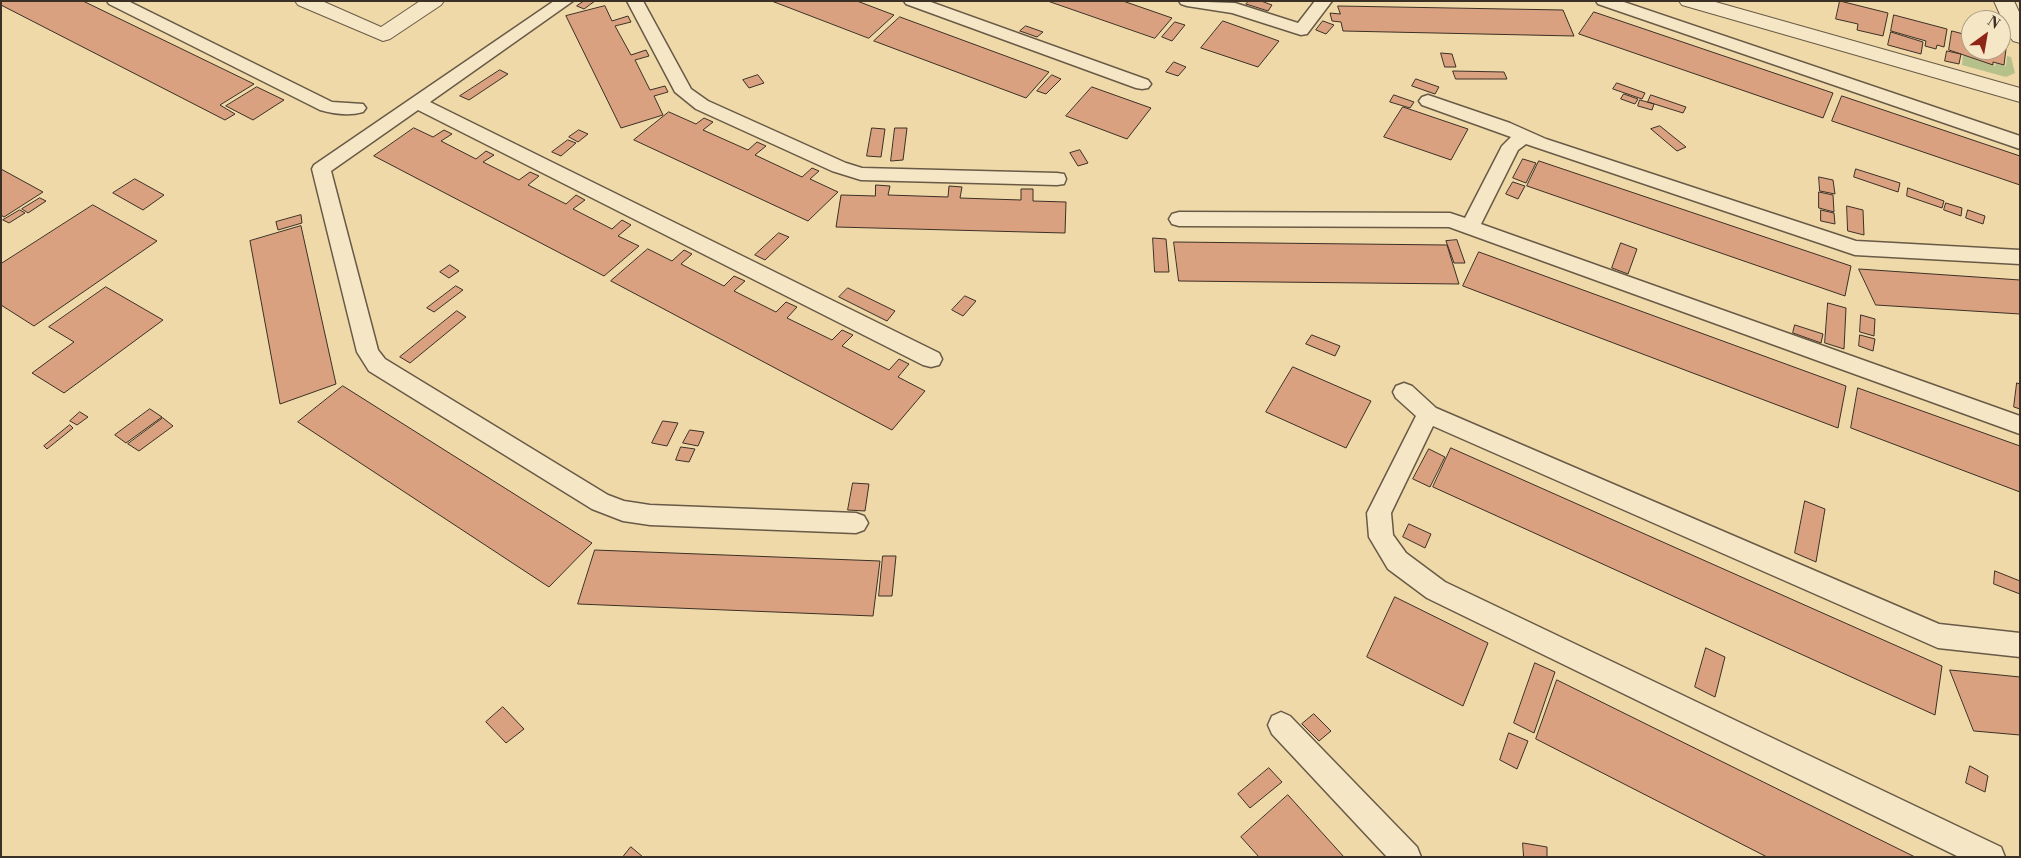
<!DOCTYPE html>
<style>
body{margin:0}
#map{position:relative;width:2021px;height:858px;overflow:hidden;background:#f0d9a8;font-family:"Libre Bodoni",serif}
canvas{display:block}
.frame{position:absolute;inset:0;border:2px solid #3b3026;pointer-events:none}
.north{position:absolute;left:1961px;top:10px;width:50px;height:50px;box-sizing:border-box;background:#f5e6c6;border:1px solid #ab9d86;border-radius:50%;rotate:32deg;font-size:14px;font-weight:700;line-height:20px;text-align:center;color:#3b3026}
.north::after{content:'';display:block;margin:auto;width:18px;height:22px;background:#8f2418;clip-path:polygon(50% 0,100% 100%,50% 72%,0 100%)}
</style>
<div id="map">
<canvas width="2021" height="858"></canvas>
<div class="frame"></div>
<div class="north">N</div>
</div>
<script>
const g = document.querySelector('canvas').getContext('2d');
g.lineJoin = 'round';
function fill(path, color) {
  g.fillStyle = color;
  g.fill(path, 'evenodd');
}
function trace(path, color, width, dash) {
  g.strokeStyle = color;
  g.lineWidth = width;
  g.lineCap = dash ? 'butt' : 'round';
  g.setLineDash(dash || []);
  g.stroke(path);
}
fill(new Path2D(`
 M 1963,55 L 1995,66 L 1996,63 L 2006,66 L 2007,56 L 2011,57 L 2015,73 L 2006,77 L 1962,65 Z`), '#b6c08a');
const building = new Path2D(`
 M 1,1 L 83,1 L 254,84 L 220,105 L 235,114 L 225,120 L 1,5 Z
 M 584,1 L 595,1 L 584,9 L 577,6 Z
 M 772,1 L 857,1 L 894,15 L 869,38 Z
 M 1048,1 L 1123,1 L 1172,18 L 1155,38 Z
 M 1249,1 L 1261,1 L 1272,5 L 1268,11 L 1246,4 Z
 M 1840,1 L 1888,13 L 1883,36 L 1857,30 L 1858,24 L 1836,19 Z
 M 605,6 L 612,21 L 628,16 L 631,22 L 615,26 L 631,55 L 646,50 L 649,56 L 635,60 L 650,90 L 665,86 L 668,92 L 654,96 L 663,115 L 621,128 L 566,16 Z
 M 1338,6 L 1563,10 L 1574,36 L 1343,31 L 1341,22 L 1332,21 L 1330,13 L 1340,14 Z
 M 1594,12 L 1833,93 L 1823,118 L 1579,34 Z
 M 1894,15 L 1947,29 L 1944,47 L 1937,45 L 1936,49 L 1925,46 L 1926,41 L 1891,31 Z
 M 900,17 L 1049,72 L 1026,98 L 874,41 Z
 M 1223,21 L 1279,41 L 1258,67 L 1201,48 Z
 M 1323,21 L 1334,25 L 1326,34 L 1316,30 Z
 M 1175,22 L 1185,25 L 1172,41 L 1162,37 Z
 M 1026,26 L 1043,32 L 1037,37 L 1020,31 Z
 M 1952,31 L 1971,36 L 1971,50 L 2001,50 L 2001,47 L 2006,49 L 2004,65 L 1993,62 L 1993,65 L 1949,50 Z
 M 1891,32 L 1923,42 L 1921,54 L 1888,45 Z
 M 1947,51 L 1961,54 L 1959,64 L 1945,61 Z
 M 1441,53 L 1452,54 L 1456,67 L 1445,67 Z
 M 1174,62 L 1186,67 L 1178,76 L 1166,72 Z
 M 500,70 L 508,74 L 469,100 L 460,96 Z
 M 1453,71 L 1504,72 L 1507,79 L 1456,79 Z
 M 758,75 L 764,83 L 749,88 L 743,80 Z
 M 1052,75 L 1061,79 L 1046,94 L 1037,91 Z
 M 1416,79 L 1439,87 L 1435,94 L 1412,86 Z
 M 1617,83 L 1645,93 L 1642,99 L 1613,89 Z
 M 257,87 L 284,100 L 253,120 L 226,106 Z
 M 1092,87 L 1151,108 L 1127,139 L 1066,116 Z
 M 1624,94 L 1638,99 L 1635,104 L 1621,99 Z
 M 1394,95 L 1414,102 L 1410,108 L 1390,102 Z
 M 1651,95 L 1686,107 L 1683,113 L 1648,102 Z
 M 1842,96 L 2020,156 L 2020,185 L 1832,121 Z
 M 1640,100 L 1654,104 L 1652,110 L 1638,106 Z
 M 1403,107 L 1468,129 L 1451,160 L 1384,137 Z
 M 669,112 L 696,124 L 704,118 L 713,122 L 703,130 L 748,150 L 757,142 L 766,146 L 755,155 L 802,177 L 812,168 L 819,171 L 810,179 L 838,192 L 808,221 L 634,140 Z
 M 1660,126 L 1686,147 L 1677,151 L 1651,129 Z
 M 414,128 L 433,137 L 444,130 L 452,134 L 441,141 L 476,159 L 486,151 L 494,155 L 483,162 L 519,180 L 530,172 L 539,176 L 528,185 L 566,204 L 576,195 L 585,200 L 573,209 L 612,229 L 622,220 L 631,225 L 618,236 L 639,246 L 604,276 L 374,156 Z
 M 872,128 L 885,129 L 881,157 L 867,156 Z
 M 895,128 L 907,128 L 903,160 L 891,161 Z
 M 579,130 L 588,134 L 578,142 L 569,137 Z
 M 568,140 L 576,143 L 561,156 L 552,152 Z
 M 1080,150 L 1088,163 L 1078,166 L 1070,153 Z
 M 1523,159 L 1536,163 L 1526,183 L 1513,178 Z
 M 1539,161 L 1851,266 L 1845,296 L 1527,186 Z
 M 1,169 L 43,192 L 4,217 L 1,215 Z
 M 1856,169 L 1900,183 L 1898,192 L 1854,177 Z
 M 1819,177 L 1833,180 L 1835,194 L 1820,191 Z
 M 135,179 L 164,195 L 143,210 L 113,193 Z
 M 1513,182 L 1525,186 L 1518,199 L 1506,194 Z
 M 876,185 L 890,186 L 888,195 L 948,197 L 949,186 L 962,187 L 960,198 L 1021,200 L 1021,189 L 1033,189 L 1033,201 L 1066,202 L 1065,233 L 836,227 L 841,195 L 875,196 Z
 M 1908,188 L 1944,201 L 1942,208 L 1907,196 Z
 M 1819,192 L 1833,195 L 1834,212 L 1819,208 Z
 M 40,198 L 46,201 L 28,213 L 22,209 Z
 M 1946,203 L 1962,208 L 1961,216 L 1944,210 Z
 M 93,205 L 157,241 L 34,326 L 1,305 L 1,264 Z
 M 1847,206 L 1863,210 L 1864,235 L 1848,231 Z
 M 20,210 L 25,213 L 9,223 L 3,220 Z
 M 1821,210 L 1834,213 L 1835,224 L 1821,221 Z
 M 1968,210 L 1985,216 L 1983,224 L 1966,218 Z
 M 301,215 L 302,223 L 278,230 L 276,222 Z
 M 301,226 L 336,384 L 280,404 L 250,241 Z
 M 779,233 L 789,237 L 765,260 L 755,255 Z
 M 1153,238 L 1166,239 L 1169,272 L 1155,272 Z
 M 1457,240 L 1465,263 L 1454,263 L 1446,241 Z
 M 1174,242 L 1447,245 L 1459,284 L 1179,281 Z
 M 1621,243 L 1637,249 L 1628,274 L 1612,268 Z
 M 648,249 L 672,261 L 684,250 L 692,254 L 681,264 L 724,286 L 734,276 L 745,281 L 734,291 L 776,312 L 786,302 L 797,307 L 787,318 L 832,340 L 842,330 L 853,335 L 842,346 L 889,370 L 899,359 L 909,364 L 898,377 L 925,391 L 892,430 L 611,281 Z
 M 1479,252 L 1846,386 L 1838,428 L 1463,286 Z
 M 450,265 L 459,271 L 449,278 L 440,272 Z
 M 1859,269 L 2020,280 L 2020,314 L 1876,305 Z
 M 456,286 L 463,290 L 434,312 L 427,308 Z
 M 106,287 L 163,320 L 64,393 L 32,373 L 74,342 L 49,327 Z
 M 848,288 L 895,311 L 887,321 L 839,297 Z
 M 965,296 L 976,301 L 963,316 L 952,310 Z
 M 1828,303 L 1846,308 L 1844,349 L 1825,343 Z
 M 457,311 L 466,317 L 410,363 L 400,357 Z
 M 1861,315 L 1875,319 L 1874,336 L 1860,332 Z
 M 1795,325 L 1823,334 L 1821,343 L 1793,333 Z
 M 1312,335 L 1340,346 L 1335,356 L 1306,344 Z
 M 1860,335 L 1875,339 L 1873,351 L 1859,346 Z
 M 1293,367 L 1371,401 L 1346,448 L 1266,412 Z
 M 2017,383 L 2020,384 L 2020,409 L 2014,407 Z
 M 343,386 L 592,543 L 549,587 L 298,422 Z
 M 1858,388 L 2020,446 L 2020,492 L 1851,428 Z
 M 150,409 L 162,417 L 126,443 L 115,435 Z
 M 80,412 L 88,417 L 77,425 L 70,421 Z
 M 163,418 L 173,426 L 139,451 L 128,444 Z
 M 663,421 L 678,423 L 667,446 L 652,443 Z
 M 70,425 L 73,428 L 47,449 L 44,446 Z
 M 690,430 L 704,432 L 698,446 L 683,443 Z
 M 681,447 L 695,449 L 689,462 L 676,460 Z
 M 1451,448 L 1942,666 L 1935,715 L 1433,487 Z
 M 1429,449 L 1445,457 L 1430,487 L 1413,479 Z
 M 853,483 L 869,484 L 865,511 L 848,510 Z
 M 1805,501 L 1825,509 L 1816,562 L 1795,553 Z
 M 1409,524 L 1431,534 L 1425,548 L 1403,537 Z
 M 595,550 L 880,561 L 873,616 L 578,604 Z
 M 883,556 L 896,556 L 892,596 L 879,596 Z
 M 1995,571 L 2020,581 L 2020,594 L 1994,584 Z
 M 1395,597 L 1488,643 L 1463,706 L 1367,657 Z
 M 1706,648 L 1725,657 L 1715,697 L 1695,687 Z
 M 1535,663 L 1555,672 L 1534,733 L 1514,723 Z
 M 1950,670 L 2020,677 L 2020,735 L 1974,731 Z
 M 1557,680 L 1915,857 L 1767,857 L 1536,739 Z
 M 503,707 L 524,729 L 506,743 L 486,722 Z
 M 1314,714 L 1331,731 L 1319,741 L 1302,724 Z
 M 1509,733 L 1528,741 L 1517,769 L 1500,760 Z
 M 1970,766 L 1988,776 L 1985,792 L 1966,783 Z
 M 1269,768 L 1282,782 L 1250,808 L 1238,794 Z
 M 1288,795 L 1344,857 L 1259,857 L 1241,837 Z
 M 1523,843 L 1547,847 L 1547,857 L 1524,857 Z
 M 631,847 L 643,857 L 623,857 Z`);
fill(building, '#d9a17f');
trace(building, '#3b3026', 1);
const service = new Path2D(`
 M 107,1 L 128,1 L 332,102 L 363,104 L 366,108 L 363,112 C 349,116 334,114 320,110 L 109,4 Z
 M 554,1 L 573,1 L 430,102 L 939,353 L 942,359 L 939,365 L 931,367 L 923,365 L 418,110 L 331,171 L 378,350 L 385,359 L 608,495 L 624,501 L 650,505 L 856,513 L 864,516 L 868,523 L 864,530 L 856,533 L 650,525 L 623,521 L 592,509 L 369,371 L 357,352 L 312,169 L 314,165 Z
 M 627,1 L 643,1 L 691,89 L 708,101 L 846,163 L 862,168 L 1057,173 L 1064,174 L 1066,179 L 1064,184 L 1057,185 L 861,180 L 832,171 L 696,109 L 675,92 Z
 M 904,1 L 928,1 L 1148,80 L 1151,84 L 1148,88 L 1142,89 L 1136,88 L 906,4 Z
 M 1179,1 L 1235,3 L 1298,23 L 1315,1 L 1332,1 L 1307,34 L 1301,35 L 1232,13 L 1187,6 L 1181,4 Z
 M 1596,1 L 1621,1 L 2020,136 L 2020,149 L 1598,4 Z
 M 1428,95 L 1510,123 L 1546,139 L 1856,241 L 2020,250 L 2020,264 L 1855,255 L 1526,144 L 1518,150 L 1481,224 L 2020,416 L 2020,434 L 1449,227 L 1179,226 L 1172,224 L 1169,219 L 1172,214 L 1179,212 L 1450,213 L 1465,218 L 1502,146 L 1511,137 L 1422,105 L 1419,101 L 1422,97 Z
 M 1404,383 L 1412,386 L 1436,408 L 1939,624 L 2020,633 L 2020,657 L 1938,648 L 1433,426 L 1391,513 L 1393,535 L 1406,553 L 1445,582 L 2001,847 L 2005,857 L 1959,857 L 1427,598 L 1388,569 L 1369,537 L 1367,513 L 1416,416 L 1396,398 L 1393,392 L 1396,386 Z
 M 1281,712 L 1290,716 L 1417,847 L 1421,857 L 1387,857 L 1272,734 L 1268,725 L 1272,716 Z`);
const minor = new Path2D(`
 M 295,1 L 322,1 L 381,27 L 420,1 L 444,1 L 441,5 L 390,39 L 383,41 L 298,5 Z
 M 1994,1 L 2014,1 L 2020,14 L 2020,43 L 2013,41 L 2010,37 Z`);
const tertiary = new Path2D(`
 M 1679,1 L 1712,1 L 2020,88 L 2020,102 L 1682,5 Z`);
trace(service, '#685a46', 3);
trace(minor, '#685a46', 2);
trace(tertiary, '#685a46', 2);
fill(service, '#f5e6c6');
fill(minor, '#f5e6c6');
fill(tertiary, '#f5e6c6');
</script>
